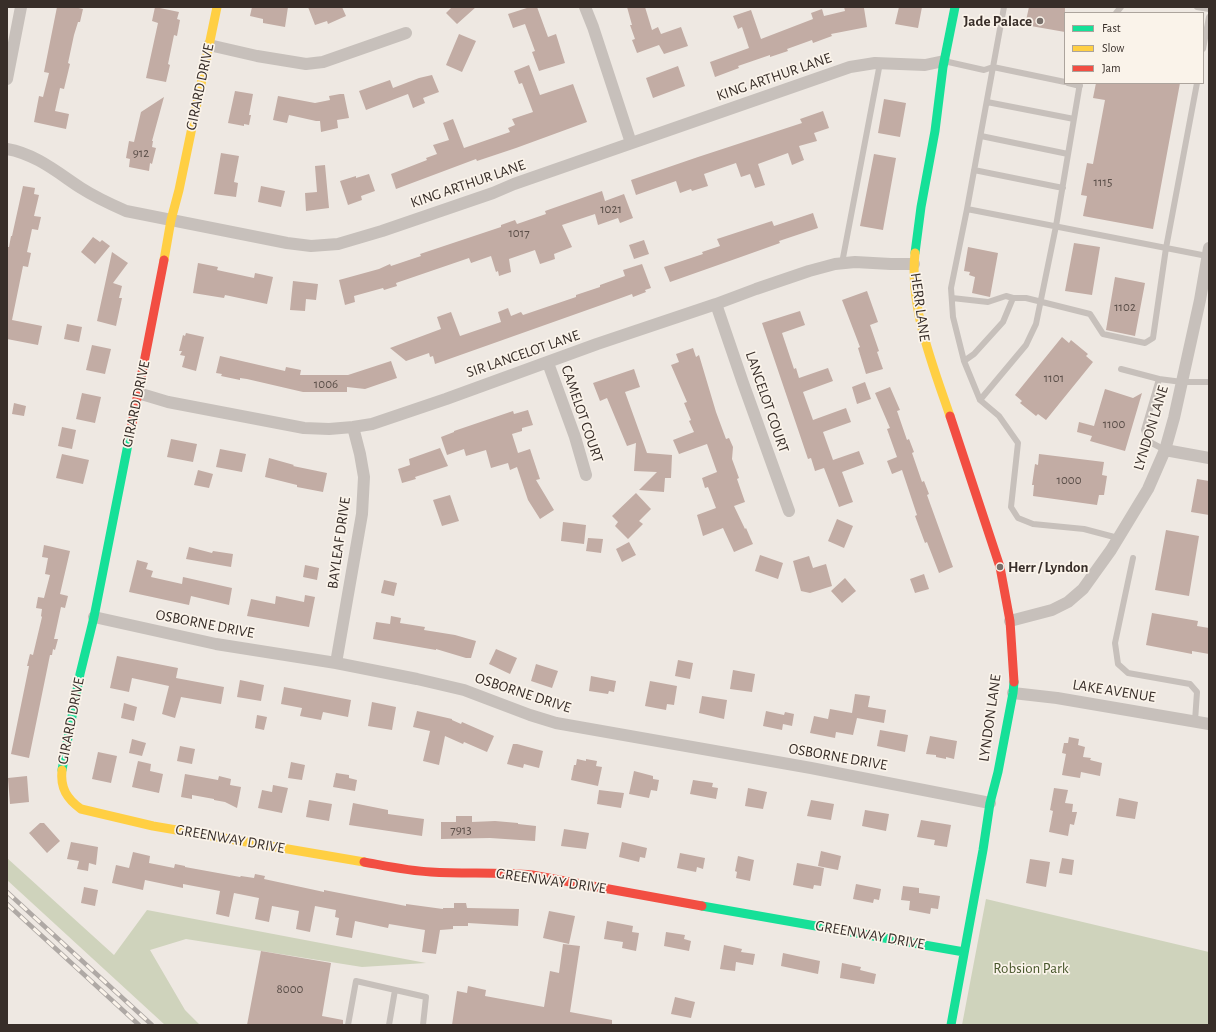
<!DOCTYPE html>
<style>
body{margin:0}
#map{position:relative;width:1216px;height:1032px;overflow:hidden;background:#eee8e2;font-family:"Alegreya Sans",sans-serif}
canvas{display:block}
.frame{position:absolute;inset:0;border:8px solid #382e29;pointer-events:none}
.legend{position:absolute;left:1064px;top:12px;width:140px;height:72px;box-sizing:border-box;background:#faf3ea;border:1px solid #aca49d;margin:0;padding:5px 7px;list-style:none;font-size:12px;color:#382e29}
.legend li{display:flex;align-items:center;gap:8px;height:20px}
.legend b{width:20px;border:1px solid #aca49d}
</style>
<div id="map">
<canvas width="1216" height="1032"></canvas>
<div class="frame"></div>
<ul class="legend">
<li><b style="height:5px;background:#16e098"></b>Fast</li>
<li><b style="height:5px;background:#ffcf43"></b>Slow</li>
<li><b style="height:5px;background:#f24e42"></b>Jam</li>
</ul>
</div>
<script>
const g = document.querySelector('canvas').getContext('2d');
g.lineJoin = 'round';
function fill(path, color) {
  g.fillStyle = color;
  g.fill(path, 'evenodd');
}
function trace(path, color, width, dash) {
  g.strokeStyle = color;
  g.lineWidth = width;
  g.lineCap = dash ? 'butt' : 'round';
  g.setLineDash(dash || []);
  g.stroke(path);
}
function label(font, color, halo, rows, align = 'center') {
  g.font = font + ' "Alegreya Sans",sans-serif';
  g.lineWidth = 3.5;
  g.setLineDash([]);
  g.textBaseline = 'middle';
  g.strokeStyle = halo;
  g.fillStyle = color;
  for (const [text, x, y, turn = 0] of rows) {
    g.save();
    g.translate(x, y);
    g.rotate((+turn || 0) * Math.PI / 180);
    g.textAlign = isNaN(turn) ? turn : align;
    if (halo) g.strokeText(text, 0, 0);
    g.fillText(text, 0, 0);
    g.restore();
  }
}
fill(new Path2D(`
 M 7,858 L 114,955 L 147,910 L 426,963 L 362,967 L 186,939 L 150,950 L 185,1010 L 200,1025 L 165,1025 L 7,880 Z
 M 986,899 L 1209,952 L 1209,1025 L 962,1025 Z`), '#cfd3bc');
fill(new Path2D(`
 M 57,7 L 74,7 L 83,9 L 80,22 L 78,22 L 74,35 L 68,63 L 70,64 L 64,89 L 60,88 L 55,111 L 69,114 L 66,129 L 34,122 L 39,96 L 43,97 L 49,73 L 44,72 Z
 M 155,7 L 179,12 L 177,19 L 180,20 L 177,36 L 174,35 L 168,64 L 170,65 L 166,82 L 146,78 L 158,23 L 152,21 Z
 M 252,7 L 288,7 L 285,27 L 263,23 L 263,19 L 250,16 Z
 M 308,7 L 342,7 L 346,16 L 328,24 L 327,21 L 315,25 Z
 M 452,7 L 476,7 L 457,24 L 446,13 Z
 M 530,7 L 537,7 L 548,37 L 556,34 L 565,63 L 539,71 L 532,52 L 535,51 L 525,24 L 513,28 L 508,14 Z
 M 627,7 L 645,7 L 652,30 L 658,27 L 661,34 L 681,27 L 688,46 L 664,54 L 659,45 L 637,53 L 632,40 L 635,39 L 630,25 L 632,25 Z
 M 844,7 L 864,8 L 867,27 L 831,34 L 832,36 L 813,43 L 812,40 L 787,49 L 788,51 L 770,57 L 770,55 L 738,66 L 739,68 L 715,77 L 710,62 L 749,48 L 742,27 L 738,29 L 733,16 L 751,10 L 761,39 L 813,19 L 811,13 L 822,9 L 824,16 L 845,11 Z
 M 899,7 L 922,7 L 918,28 L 895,24 Z
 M 1029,7 L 1065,7 L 1065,32 L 1025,25 Z
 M 459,34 L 476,41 L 462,72 L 446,65 Z
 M 529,65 L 540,95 L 573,84 L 587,122 L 516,148 L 477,161 L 476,159 L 396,189 L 391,174 L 427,160 L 426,158 L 437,154 L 433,145 L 449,140 L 443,123 L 453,119 L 464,148 L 510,132 L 508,128 L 515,125 L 512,119 L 533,112 L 522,83 L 519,84 L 514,71 Z
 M 678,66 L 685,86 L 653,98 L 646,78 Z
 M 432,75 L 439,92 L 423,98 L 425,103 L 413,108 L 408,94 L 366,110 L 359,91 L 390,80 L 393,88 L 419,78 Z
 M 1096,83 L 1180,83 L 1153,229 L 1083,216 L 1087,196 L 1081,195 L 1087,163 L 1093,164 L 1105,100 L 1093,98 Z
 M 235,91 L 253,94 L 249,115 L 251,115 L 249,125 L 244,124 L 244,126 L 228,123 Z
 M 340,94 L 344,94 L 349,118 L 337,120 L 338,128 L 321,132 L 320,121 L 316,121 L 289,115 L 287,123 L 273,120 L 278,96 L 315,103 L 330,100 L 329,96 Z
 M 164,97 L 152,141 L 153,141 L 152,147 L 156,148 L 152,164 L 150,163 L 149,171 L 129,167 L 130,159 L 126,158 L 129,141 L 134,142 L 141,112 Z
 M 884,99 L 906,103 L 900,137 L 878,133 Z
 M 823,111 L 829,128 L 814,133 L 817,141 L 799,146 L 804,160 L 792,165 L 788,153 L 758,164 L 765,185 L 755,188 L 750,174 L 741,177 L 736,163 L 704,174 L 708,186 L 692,191 L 691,189 L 680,193 L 676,181 L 636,195 L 631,180 L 698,157 L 802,123 L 800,119 Z
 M 221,153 L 239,156 L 234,182 L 238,183 L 236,197 L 214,194 Z
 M 874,154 L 896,158 L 883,230 L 860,226 Z
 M 325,165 L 329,208 L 306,211 L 305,193 L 317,192 L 315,166 Z
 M 369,174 L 375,191 L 361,196 L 362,200 L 348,205 L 340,181 L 356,176 L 356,178 Z
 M 23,186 L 35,188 L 34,194 L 39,195 L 34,216 L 41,217 L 38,230 L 32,229 L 27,252 L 31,253 L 28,267 L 23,266 L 12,320 L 42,326 L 38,345 L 7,339 L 7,247 L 9,247 L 11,236 L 12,236 Z
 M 261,186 L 285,191 L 281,207 L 258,202 Z
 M 602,191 L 605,201 L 624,194 L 633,218 L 620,223 L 618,218 L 598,225 L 595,214 L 562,225 L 572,247 L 554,254 L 555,259 L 540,264 L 535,250 L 509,259 L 511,272 L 499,276 L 498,271 L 496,272 L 491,256 L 471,263 L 469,258 L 396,283 L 397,286 L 384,290 L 383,288 L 354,296 L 355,302 L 345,305 L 339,280 L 379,269 L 390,264 L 391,266 L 421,256 L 420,254 L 501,227 L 501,225 L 515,220 L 517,224 L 546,214 L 545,211 Z
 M 813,213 L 818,228 L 779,241 L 780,243 L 738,258 L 670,282 L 664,267 L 703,254 L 702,252 L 720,246 L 717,239 L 772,221 L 774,226 Z
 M 93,237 L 100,242 L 102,240 L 110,246 L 95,264 L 81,252 Z
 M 644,240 L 649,254 L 634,259 L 629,245 Z
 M 1074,243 L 1100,247 L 1092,295 L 1065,291 Z
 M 968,247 L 998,253 L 990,297 L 972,293 L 975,277 L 969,275 L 970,272 L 964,271 Z
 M 112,252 L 128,263 L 113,283 L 122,286 L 119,298 L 122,298 L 116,326 L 97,321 Z
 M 198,263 L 218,267 L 217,270 L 254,278 L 255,273 L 273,277 L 267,304 L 225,295 L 224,298 L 193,293 Z
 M 642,264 L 651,288 L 645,290 L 646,292 L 633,297 L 632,294 L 621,298 L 435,364 L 433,356 L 430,357 L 429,353 L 406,361 L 390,348 L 441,329 L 437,317 L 451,312 L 460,336 L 501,322 L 498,312 L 508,308 L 511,316 L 521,312 L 523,315 L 576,297 L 576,295 L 600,287 L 600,285 L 625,276 L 623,270 Z
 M 1115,277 L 1145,283 L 1135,336 L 1106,330 Z
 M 293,281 L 318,284 L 316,300 L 306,299 L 305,311 L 290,310 Z
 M 867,291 L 878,322 L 870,325 L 879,351 L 877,352 L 883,369 L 866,374 L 858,348 L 860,347 L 842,300 Z
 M 800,311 L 805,325 L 782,333 L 794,369 L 796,368 L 799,378 L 828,368 L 833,381 L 803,392 L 813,420 L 846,408 L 851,422 L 823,432 L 833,460 L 859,451 L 864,464 L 842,472 L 853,502 L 839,507 L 824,468 L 815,471 L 811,458 L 808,459 L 762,323 Z
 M 67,324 L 82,327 L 79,342 L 64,339 Z
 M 186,333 L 204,337 L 196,371 L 182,367 L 185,356 L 180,355 L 182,351 L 179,351 L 183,335 L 185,336 Z
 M 1062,337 L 1069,343 L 1071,340 L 1088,354 L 1086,356 L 1093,362 L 1046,420 L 1038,414 L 1036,416 L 1020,403 L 1022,401 L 1015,395 Z
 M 92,345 L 111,349 L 105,374 L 86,370 Z
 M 693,348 L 696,357 L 699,355 L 716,412 L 726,439 L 729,438 L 733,447 L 732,459 L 739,478 L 737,479 L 745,502 L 734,506 L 745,529 L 746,528 L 753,544 L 734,552 L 723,528 L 703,536 L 697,515 L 716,508 L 708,487 L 705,488 L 702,478 L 717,472 L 707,444 L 679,454 L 673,440 L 694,432 L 689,421 L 691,420 L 684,403 L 687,402 L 671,365 L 679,362 L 676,354 Z
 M 220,356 L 285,371 L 286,367 L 301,370 L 300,375 L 348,375 L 391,361 L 397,378 L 365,389 L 347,387 L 347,392 L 303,392 L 247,379 L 240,378 L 240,380 L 221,376 L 222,374 L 216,373 Z
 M 634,369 L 640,387 L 625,392 L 647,453 L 672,455 L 671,478 L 665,478 L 664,492 L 639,490 L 657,472 L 634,471 L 636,443 L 627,446 L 607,398 L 600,401 L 593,383 Z
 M 865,382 L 871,399 L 857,404 L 852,387 Z
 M 890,387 L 900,410 L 897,411 L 907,440 L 909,439 L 914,452 L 912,453 L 922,482 L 924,481 L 929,494 L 927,495 L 953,567 L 939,573 L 927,542 L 925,543 L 915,516 L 917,515 L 902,470 L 892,474 L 887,461 L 897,457 L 887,429 L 890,428 L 875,393 Z
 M 1105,389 L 1133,398 L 1142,393 L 1125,451 L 1090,441 L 1092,436 L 1077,432 L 1079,422 L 1094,426 Z
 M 82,393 L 101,397 L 95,423 L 76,419 Z
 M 14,403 L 26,406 L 24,416 L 12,414 Z
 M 528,410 L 533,425 L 522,428 L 522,431 L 512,434 L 518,453 L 530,449 L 540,479 L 536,480 L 554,510 L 540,519 L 528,500 L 517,467 L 510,470 L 508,463 L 491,468 L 486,450 L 466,456 L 464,449 L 447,455 L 441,437 L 454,432 L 454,431 L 513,411 L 514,414 Z
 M 62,427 L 76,430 L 72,449 L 58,446 Z
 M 171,439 L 197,444 L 193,462 L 167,457 Z
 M 440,448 L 448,466 L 415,477 L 416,479 L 402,483 L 398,469 L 410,465 L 409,459 Z
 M 220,449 L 246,454 L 242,472 L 216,467 Z
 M 62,454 L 89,460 L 83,484 L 56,478 Z
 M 1039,454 L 1104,462 L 1102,475 L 1107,476 L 1104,495 L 1099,495 L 1097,505 L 1033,496 L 1034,485 L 1032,485 L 1035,464 L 1038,465 Z
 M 269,458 L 294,465 L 293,466 L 327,473 L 323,492 L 297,487 L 297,485 L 265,477 Z
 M 198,470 L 213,474 L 209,488 L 194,485 Z
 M 1197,479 L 1209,481 L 1209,515 L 1191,512 Z
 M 636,493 L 651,509 L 639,521 L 643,524 L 628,539 L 615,526 L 618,522 L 612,516 Z
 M 450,495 L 459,521 L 442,526 L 433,500 Z
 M 837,519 L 853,526 L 844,548 L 828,541 Z
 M 563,522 L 586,525 L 584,544 L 561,541 Z
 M 1166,530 L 1199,536 L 1189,596 L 1155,590 Z
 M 588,538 L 603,539 L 601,553 L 586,551 Z
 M 629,542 L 636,555 L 622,562 L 616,549 Z
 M 44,545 L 70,551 L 60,594 L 68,596 L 65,608 L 61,607 L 56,630 L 54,639 L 58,639 L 55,650 L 53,649 L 52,655 L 50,655 L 29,758 L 11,754 L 29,666 L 27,666 L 30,654 L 33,655 L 42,617 L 41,616 L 42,609 L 36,608 L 38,597 L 44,598 L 50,575 L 45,574 L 48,558 L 42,557 Z
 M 189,547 L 212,553 L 213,551 L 233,554 L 231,567 L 186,559 Z
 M 760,555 L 783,563 L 778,579 L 755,571 Z
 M 809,556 L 813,568 L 826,564 L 832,586 L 810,593 L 801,591 L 793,561 Z
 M 137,560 L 148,563 L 146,569 L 153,571 L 151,577 L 182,584 L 183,577 L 232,588 L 229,605 L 191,596 L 189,605 L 129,592 Z
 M 305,565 L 319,568 L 317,580 L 303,577 Z
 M 924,574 L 929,589 L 915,593 L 910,579 Z
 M 845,578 L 856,591 L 842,603 L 831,591 Z
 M 384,580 L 397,583 L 394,596 L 381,593 Z
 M 305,595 L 315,597 L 309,627 L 247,616 L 251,599 L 275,604 L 276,596 L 304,602 Z
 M 1152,613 L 1198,621 L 1197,626 L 1209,628 L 1209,654 L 1192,651 L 1192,654 L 1146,645 Z
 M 391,616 L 401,618 L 400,623 L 425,627 L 424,630 L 455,635 L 476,641 L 471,658 L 466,658 L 436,649 L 436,650 L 373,639 L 376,622 L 390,624 Z
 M 496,649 L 517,658 L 510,674 L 489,664 Z
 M 117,656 L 178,668 L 176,678 L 224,687 L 221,704 L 181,697 L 175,718 L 162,714 L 169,686 L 132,678 L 129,692 L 110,688 Z
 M 678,660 L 693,663 L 690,679 L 675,676 Z
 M 536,664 L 558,671 L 552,688 L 531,681 Z
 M 733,670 L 755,674 L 752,692 L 730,689 Z
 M 591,676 L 616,681 L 614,692 L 609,691 L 608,694 L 589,691 Z
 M 240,680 L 264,685 L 261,701 L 237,697 Z
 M 650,681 L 677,686 L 674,705 L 667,704 L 666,710 L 645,706 Z
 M 284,687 L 351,700 L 348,717 L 323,712 L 321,720 L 300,716 L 302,708 L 281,704 Z
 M 855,694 L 870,696 L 868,707 L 886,710 L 884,723 L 857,718 L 853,735 L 836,732 L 835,738 L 810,733 L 814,716 L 828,719 L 830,709 L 852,713 Z
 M 702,696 L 727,700 L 724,719 L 699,713 Z
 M 372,702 L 396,707 L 392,730 L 368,726 Z
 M 124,703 L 137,707 L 134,721 L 121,718 Z
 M 417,711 L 452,719 L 452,720 L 461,724 L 462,722 L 494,736 L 487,752 L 464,742 L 463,744 L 445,736 L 439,765 L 423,761 L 430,731 L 413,727 Z
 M 766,711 L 784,715 L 785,712 L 794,714 L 792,726 L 783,724 L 782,730 L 763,726 Z
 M 257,715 L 267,717 L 264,730 L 255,728 Z
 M 880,730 L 908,735 L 905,752 L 877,746 Z
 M 930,736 L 957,741 L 954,759 L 946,757 L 946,759 L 936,757 L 936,755 L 926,754 Z
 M 1069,737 L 1079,739 L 1078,745 L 1085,747 L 1083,757 L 1091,758 L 1090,760 L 1102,763 L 1100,776 L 1081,772 L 1080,778 L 1062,775 L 1066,754 L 1062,753 L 1064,743 L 1068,743 Z
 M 132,739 L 146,743 L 142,756 L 129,753 Z
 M 513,744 L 517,744 L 543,751 L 539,768 L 524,764 L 523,768 L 507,764 Z
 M 180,746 L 195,749 L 192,764 L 177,761 Z
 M 98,752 L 117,756 L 111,783 L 92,779 Z
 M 577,759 L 586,761 L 586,759 L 597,761 L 596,766 L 602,767 L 598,786 L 571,780 L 574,765 L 576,765 Z
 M 138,761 L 151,764 L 150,771 L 163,774 L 159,793 L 132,787 Z
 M 291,762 L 305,765 L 302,780 L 288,778 Z
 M 634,771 L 653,776 L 653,779 L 659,780 L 657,791 L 651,790 L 649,798 L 629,794 Z
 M 336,773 L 349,775 L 349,778 L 357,780 L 355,791 L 333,787 Z
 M 185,774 L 218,780 L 219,776 L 231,779 L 230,785 L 241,787 L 237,808 L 225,802 L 214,800 L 214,799 L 192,795 L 192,799 L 181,797 Z
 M 27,776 L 29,802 L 10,804 L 8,778 Z
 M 693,780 L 713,783 L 712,787 L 718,788 L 716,799 L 690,794 Z
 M 273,785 L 288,788 L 282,813 L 258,808 L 262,790 L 272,792 Z
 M 748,788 L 767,792 L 763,809 L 745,806 Z
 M 1054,788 L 1068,790 L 1065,803 L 1073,804 L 1072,812 L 1077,812 L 1074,825 L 1070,824 L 1068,836 L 1049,832 L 1053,811 L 1050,810 Z
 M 599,790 L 624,793 L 621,808 L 597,804 Z
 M 1119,798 L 1138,802 L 1135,819 L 1116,816 Z
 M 309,800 L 332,804 L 329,821 L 306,817 Z
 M 811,800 L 834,804 L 831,820 L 807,816 Z
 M 353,803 L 388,810 L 388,814 L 424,819 L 422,836 L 349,825 Z
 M 865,810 L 889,814 L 886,831 L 862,826 Z
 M 456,816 L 472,816 L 472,822 L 495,821 L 518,823 L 518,824 L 536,826 L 535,841 L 490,838 L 441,839 L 441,822 L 456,822 Z
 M 921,820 L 951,825 L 947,847 L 934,845 L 935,840 L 917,837 Z
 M 40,823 L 44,823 L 60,841 L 47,853 L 29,833 Z
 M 564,829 L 589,833 L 586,849 L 561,846 Z
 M 71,842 L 98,847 L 96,865 L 89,863 L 88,871 L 77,869 L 79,861 L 67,859 Z
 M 622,842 L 647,848 L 645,858 L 640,857 L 639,862 L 619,857 Z
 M 821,851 L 841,856 L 838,870 L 818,866 Z
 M 133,852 L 150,856 L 149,863 L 174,868 L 175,864 L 185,866 L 185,867 L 240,877 L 241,876 L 254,878 L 255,874 L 265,876 L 264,879 L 324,892 L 324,890 L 406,906 L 406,904 L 443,909 L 443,908 L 454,908 L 454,903 L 466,903 L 467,908 L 519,909 L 518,926 L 468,923 L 468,926 L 453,926 L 453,929 L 440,930 L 436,954 L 422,952 L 425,930 L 389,924 L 388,928 L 355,921 L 352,938 L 336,935 L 339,918 L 335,917 L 336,910 L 315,906 L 310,932 L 296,929 L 299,911 L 272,906 L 269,922 L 255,919 L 259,898 L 234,893 L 229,917 L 216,914 L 220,891 L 183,884 L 183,888 L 145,880 L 143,890 L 112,883 L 116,865 L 129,868 Z
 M 680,853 L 705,858 L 703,869 L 697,867 L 696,872 L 677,868 Z
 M 738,856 L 754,860 L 750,881 L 736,878 L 737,872 L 735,871 Z
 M 1062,858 L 1074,860 L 1072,875 L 1059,873 Z
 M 1030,859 L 1050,862 L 1046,887 L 1026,883 Z
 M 797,863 L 824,868 L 821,886 L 814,885 L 813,889 L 793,885 Z
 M 856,884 L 881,889 L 879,900 L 874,899 L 873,903 L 853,899 Z
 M 903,886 L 919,888 L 919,893 L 940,896 L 938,909 L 931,908 L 930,914 L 909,910 L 910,901 L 901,900 Z
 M 84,887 L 98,890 L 95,906 L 81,903 Z
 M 549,911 L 575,916 L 569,944 L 543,938 Z
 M 607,921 L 633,926 L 632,932 L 639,933 L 636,951 L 622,948 L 623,942 L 604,939 Z
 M 666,932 L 685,935 L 684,939 L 691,941 L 689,951 L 664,946 Z
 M 563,944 L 580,946 L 570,1012 L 612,1020 L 612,1025 L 452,1025 L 457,991 L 467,993 L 468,986 L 486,990 L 485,996 L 544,1007 L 550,971 L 559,973 Z
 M 724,945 L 742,949 L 741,952 L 755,954 L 753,965 L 736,962 L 735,971 L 720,969 Z
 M 261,951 L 331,963 L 322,1016 L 343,1020 L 343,1025 L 247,1025 Z
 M 783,953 L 820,961 L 818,974 L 781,966 Z
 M 842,963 L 861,967 L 860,970 L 876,974 L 874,984 L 840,978 Z
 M 675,997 L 695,1002 L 691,1018 L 671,1014 Z`), '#c2aca4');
trace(new Path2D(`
 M 1004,7 L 967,209 L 1207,256
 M 1197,7 L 1209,9
 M 1116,13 L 1121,7
 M 1203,49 L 1209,17
 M 944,61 L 984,70 L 993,67 L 1065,82
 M 1068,83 L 1080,86
 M 987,102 L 1074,119
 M 981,136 L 1068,154
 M 974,170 L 1063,188
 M 967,209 L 951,288 L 953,317 L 964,361 L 980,400 L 999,416 L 1018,443 L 1011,507 L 1018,518 L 1033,524 L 1084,529 L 1118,538
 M 842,263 L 880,63
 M 952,298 L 988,302 L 1006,296 L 1013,298
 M 964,361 L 974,354 L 1003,322 L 1013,298 L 1026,298 L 1090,314 L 1103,334 L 1145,343 L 1153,338 L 1166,248 L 1197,83
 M 1121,369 L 1159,379 L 1182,382 L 1209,382
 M 1159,379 L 1144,430 L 1148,441 L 1165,450
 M 980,400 L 1026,345 L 1036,324 L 1056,226 L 1080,83
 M 1133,558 L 1115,643 L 1118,664 L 1128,673 L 1190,684 L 1197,692 L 1195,721
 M 348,1025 L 356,981 L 426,997 L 423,1025
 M 389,1025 L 395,990`), '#c7c0bb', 6);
trace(new Path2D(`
 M 585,7 L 593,27 L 631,143
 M 209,45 L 257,56 L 306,64 L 323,62 L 406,33
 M 7,79 L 21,7
 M 7,149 C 36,154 58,173 81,188 C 95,197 110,204 126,211 L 287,243 L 311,246 L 338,244 L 382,231 L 493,193 L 514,184 L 850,67 L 875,63 L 925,65 L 944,61
 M 716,304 L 743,383 L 789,511
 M 548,363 L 575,437 L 586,475
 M 138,393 L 168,402 L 304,428 L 329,429 L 353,427 L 372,424 L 446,399 L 597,344 L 716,304 L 756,289 L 809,271 L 835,264 L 855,262 L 891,264 L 914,264
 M 1165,450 L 1209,458
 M 94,617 L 216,644 L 336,663 L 417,679 L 464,690 L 530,715 L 556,723 L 811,768 L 990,803
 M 1010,621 L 1052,610 L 1068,602 L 1083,589 L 1111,550 L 1148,489 L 1165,450 L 1174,418 L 1200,300 L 1209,248
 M 336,663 L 362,514 L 364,477 L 360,454 L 353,427
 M 1013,693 L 1057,698 L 1209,724`), '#c7c0bb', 12);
trace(new Path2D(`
 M 915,253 L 921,207 L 935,131 L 943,67 L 955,7
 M 62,770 L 80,674 L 94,617 L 131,429
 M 702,906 L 964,952
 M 951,1025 L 983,850 L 990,803 L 998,772 L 1013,693 L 1014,682`), '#16e098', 9);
trace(new Path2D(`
 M 915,253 C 909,307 933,366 950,416
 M 164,260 L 171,220 L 179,190 L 217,7
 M 62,770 C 60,788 67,799 81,809 L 153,826 L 364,862`), '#ffcf43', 9);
trace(new Path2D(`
 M 950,416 L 1000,567 L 1010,621 L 1014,682
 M 131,429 L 164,260
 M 364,862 C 386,866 409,871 431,872 C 465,874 498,872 532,875 L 702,906`), '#f24e42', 9);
const rail = new Path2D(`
 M 7,892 L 152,1025
 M 7,904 L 139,1025`);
trace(rail, '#afa9a5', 4.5);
trace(rail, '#faf3ea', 3, [9]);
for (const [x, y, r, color] of [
 [1040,21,4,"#786f6a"],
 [1000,567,4,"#786f6a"]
]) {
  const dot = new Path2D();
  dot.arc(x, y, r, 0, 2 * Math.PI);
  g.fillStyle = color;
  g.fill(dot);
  trace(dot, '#faf3ea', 1.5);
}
label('13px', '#5a4e48', null, [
 ["912",141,153],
 ["1115",1103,182],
 ["1021",611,209],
 ["1017",519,233],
 ["1102",1125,307],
 ["1101",1054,378],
 ["1006",326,384],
 ["1100",1114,424],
 ["1000",1069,480],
 ["7913",461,830],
 ["8000",290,989]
]);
label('bold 15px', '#382e29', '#faf3ea', [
 ["Jade Palace",1032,21],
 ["Herr / Lyndon",1008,567,"left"]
], 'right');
label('15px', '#382e29', '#faf3ea', [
 ["KING ARTHUR LANE",774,77,-19],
 ["GIRARD DRIVE",200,87,-78],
 ["KING ARTHUR LANE",468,184,-19],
 ["HERR LANE",920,307,82],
 ["SIR LANCELOT LANE",523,354,-19],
 ["LANCELOT COURT",767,402,71],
 ["GIRARD DRIVE",136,404,-78],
 ["CAMELOT COURT",582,414,71],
 ["LYNDON LANE",1151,428,-73],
 ["BAYLEAF DRIVE",339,543,-82],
 ["OSBORNE DRIVE",205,624,11],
 ["LAKE AVENUE",1114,691,9],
 ["OSBORNE DRIVE",523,693,18],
 ["LYNDON LANE",990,718,-82],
 ["GIRARD DRIVE",71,721,-79],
 ["OSBORNE DRIVE",838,757,10],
 ["GREENWAY DRIVE",230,839,10],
 ["GREENWAY DRIVE",551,881,8],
 ["GREENWAY DRIVE",870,935,10]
]);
label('15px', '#48572c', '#faf3ea', [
 ["Robsion Park",1031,968]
]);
</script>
